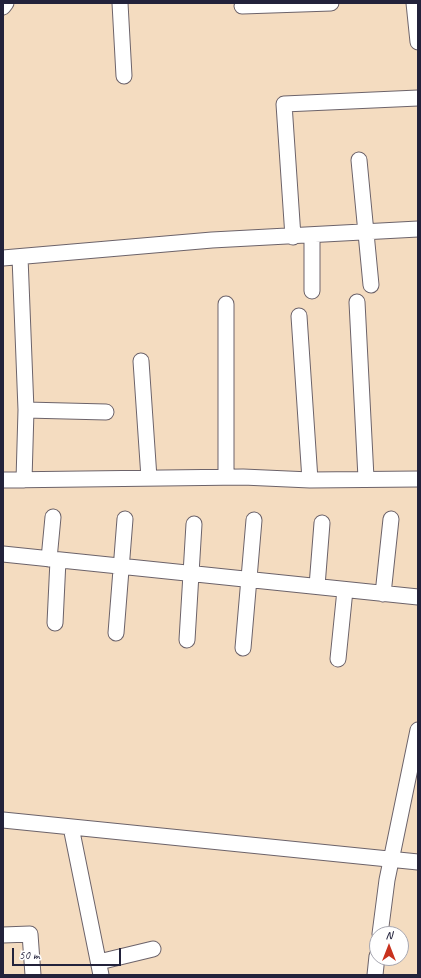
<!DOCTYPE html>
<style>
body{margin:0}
#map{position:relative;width:421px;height:978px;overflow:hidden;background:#f4dcc0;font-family:Caveat,sans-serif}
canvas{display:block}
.frame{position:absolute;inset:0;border:4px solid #22223b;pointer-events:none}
.north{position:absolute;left:369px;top:926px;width:40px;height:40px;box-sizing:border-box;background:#fff;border:1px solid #a7a7b1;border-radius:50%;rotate:0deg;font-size:11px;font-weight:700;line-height:16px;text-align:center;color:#22223b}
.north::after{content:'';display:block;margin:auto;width:14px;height:18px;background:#c8321e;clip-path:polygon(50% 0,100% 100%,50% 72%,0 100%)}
.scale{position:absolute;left:12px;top:948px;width:109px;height:18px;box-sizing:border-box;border:2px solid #22223b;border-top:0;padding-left:5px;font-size:12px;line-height:14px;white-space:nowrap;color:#22223b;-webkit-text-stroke:3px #fff;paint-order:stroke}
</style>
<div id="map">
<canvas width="421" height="978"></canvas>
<div class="frame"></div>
<div class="north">N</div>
<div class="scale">50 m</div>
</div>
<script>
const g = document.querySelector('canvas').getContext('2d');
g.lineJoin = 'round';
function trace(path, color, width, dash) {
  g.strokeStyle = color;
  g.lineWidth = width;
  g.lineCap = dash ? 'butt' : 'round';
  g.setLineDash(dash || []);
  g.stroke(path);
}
const minor = new Path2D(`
 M 120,3 L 124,76
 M 414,3 L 418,42
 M 242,6 L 331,3
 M 3,7 L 6,3
 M 359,160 L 371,285
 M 293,237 L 284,104 L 418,98
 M 20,257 L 26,410 L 24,480
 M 3,258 L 212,240 L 418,229
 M 312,291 L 312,235
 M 357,302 L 366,478
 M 226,304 L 226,477
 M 299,316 L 310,480
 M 141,361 L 149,478
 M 26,410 L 106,412
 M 3,480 L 243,477 L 310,480 L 418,479
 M 3,554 L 418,597
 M 49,559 L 53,517
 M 317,586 L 322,523
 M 383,594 L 391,519
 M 55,623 L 58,560
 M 116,633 L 125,519
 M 187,640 L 194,524
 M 243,648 L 254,520
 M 338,659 L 345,590
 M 3,820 L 418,862
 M 71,827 L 101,975
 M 380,934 L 387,880 L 418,730
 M 3,935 L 30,934 L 33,975
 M 99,962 L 153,949
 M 375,975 L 377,956`);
trace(minor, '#6c636a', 17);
trace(minor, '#fff', 15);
</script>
